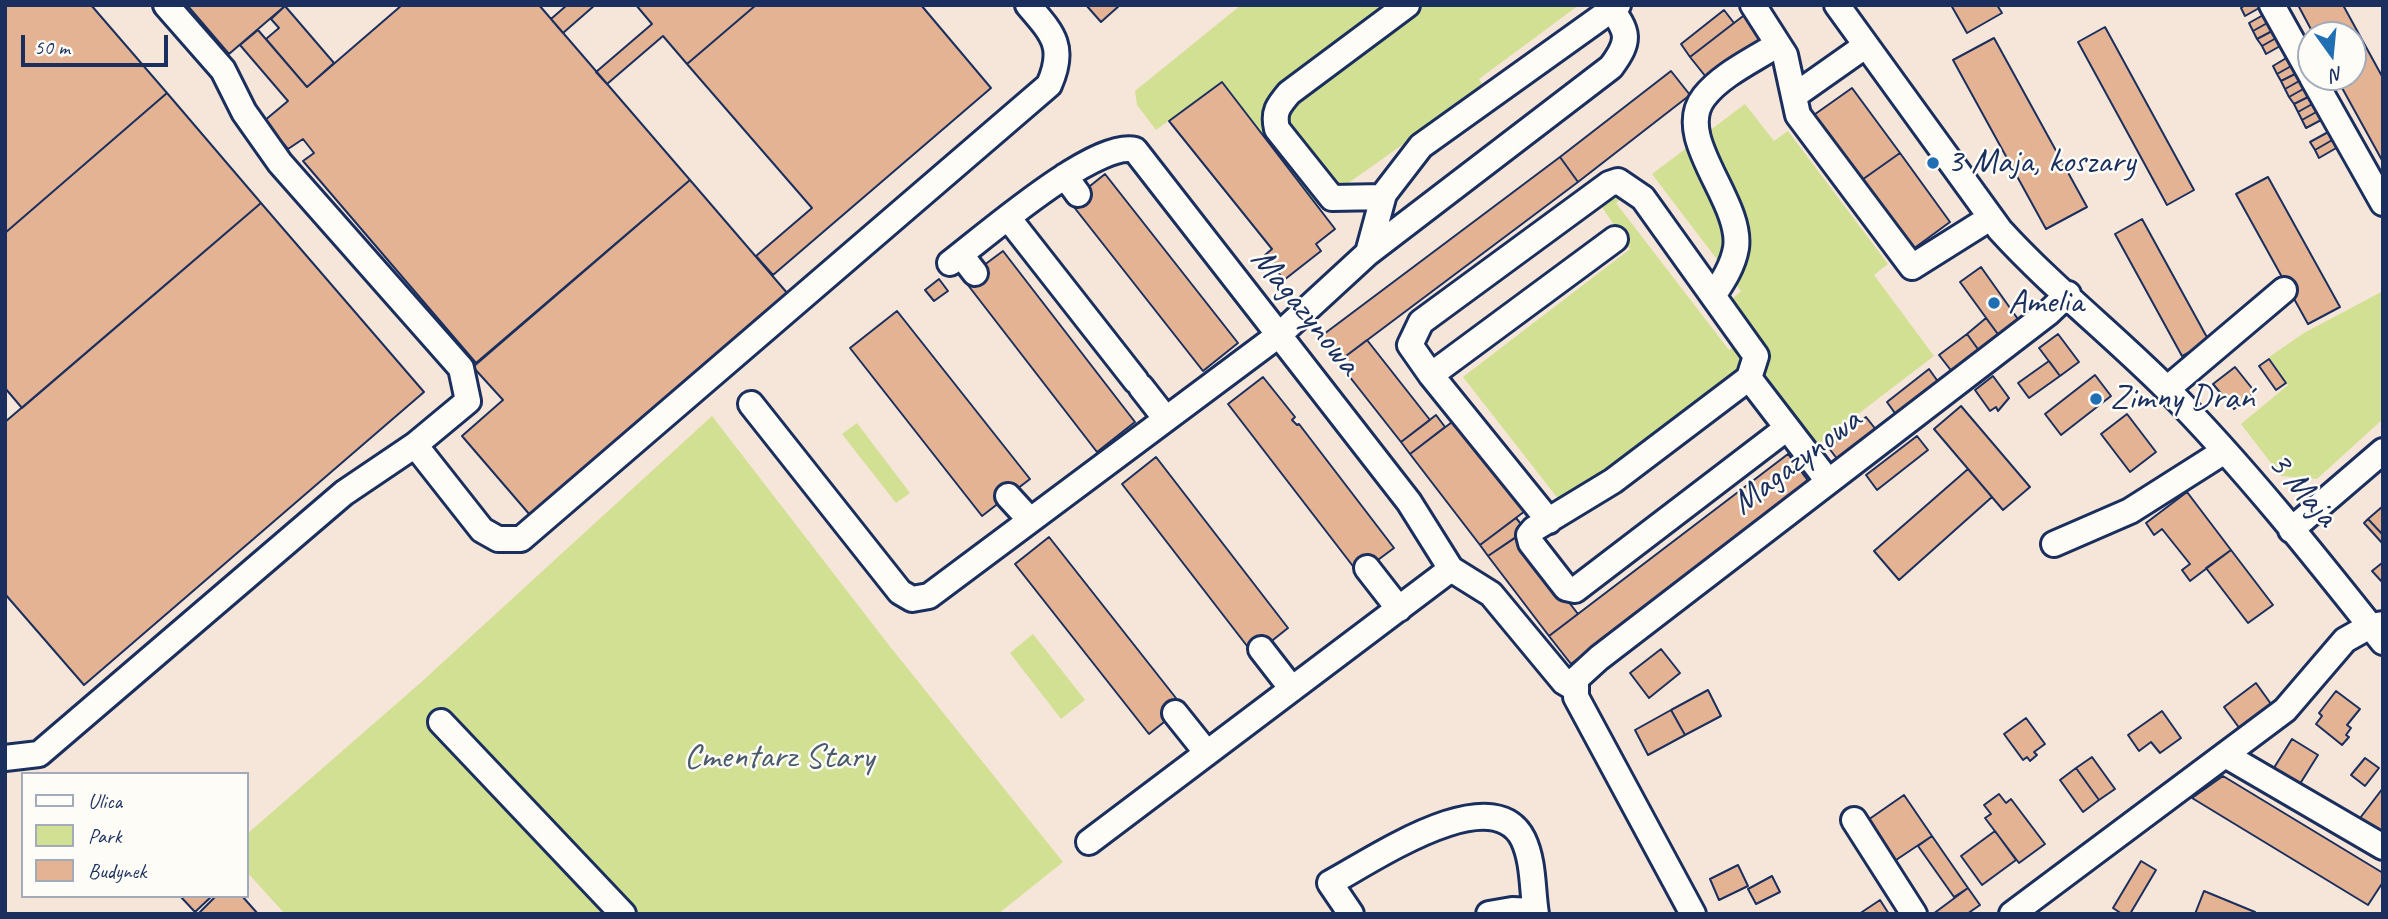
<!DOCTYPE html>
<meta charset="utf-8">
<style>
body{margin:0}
#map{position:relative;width:2388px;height:919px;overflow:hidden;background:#f5e6d9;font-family:Caveat,sans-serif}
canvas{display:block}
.frame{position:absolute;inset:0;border:7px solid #1b2f5e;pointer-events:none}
.legend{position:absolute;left:21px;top:772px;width:228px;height:126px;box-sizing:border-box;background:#fdfcf7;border:2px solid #a3aaba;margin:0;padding:9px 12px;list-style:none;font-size:21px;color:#1b2f5e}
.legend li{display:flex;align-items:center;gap:14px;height:35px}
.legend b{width:35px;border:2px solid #a3aaba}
.north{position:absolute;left:2297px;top:21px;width:70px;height:70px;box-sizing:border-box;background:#fdfcf7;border:2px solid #a3aaba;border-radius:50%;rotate:165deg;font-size:19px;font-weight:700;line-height:28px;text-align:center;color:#1b2f5e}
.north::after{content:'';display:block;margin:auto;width:24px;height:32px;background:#1f6fb2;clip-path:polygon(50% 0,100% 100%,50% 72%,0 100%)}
.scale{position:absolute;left:21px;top:35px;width:147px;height:32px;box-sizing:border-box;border:4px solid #1b2f5e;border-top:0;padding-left:9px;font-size:21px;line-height:24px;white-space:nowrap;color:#1b2f5e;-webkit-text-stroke:5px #fdfcf7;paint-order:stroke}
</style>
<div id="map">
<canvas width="2388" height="919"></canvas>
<div class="frame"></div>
<ul class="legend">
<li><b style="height:9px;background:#fdfcf7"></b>Ulica</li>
<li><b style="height:19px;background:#d2e093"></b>Park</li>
<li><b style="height:19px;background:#e3b394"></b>Budynek</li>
</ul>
<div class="north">N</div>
<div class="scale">50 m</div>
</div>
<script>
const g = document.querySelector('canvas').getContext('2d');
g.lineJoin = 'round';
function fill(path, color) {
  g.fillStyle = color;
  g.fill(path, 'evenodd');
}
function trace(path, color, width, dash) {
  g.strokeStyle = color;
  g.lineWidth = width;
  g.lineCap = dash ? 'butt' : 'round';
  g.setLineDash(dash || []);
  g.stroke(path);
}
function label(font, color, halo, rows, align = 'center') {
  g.font = font + ' Caveat,sans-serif';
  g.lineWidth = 5;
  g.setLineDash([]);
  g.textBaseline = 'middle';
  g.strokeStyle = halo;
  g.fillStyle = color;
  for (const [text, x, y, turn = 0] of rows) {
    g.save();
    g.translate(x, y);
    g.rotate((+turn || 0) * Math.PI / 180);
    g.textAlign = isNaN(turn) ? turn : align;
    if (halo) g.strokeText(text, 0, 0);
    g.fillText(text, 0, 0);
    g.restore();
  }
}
fill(new Path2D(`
 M 1241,5 L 1579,5 L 1479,79 L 1484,87 L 1316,206 L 1222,82 L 1156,130 L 1137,105 L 1135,91 Z
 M 1745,104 L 1774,141 L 1788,131 L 1888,264 L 1874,275 L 1934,356 L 1815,447 L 1762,380 L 1729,302 L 1741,291 L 1652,174 Z
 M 1611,190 L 1627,194 L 1616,203 L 1729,350 L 1739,343 L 1745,357 L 1737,375 L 1563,505 L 1463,377 L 1630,249 L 1602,207 L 1603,197 Z
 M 2383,291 L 2383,419 L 2317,479 L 2281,476 L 2241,424 L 2288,385 L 2269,357 L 2304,333 Z
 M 712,416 L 888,644 L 1063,862 L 998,914 L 285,914 L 247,872 L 247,834 L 418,685 Z
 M 857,423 L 910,493 L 896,503 L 842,434 Z
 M 1033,634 L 1085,700 L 1061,719 L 1010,653 Z`), '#d2e093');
const building = new Path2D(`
 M 5,5 L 91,5 L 167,93 L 5,233 Z
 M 187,5 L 286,5 L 229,54 Z
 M 402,5 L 539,5 L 690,180 L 476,363 L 303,161 L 314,153 L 303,139 L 288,149 L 264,121 L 288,101 L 240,45 L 258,30 L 307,87 Z
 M 567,5 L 595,5 L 563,33 L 551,19 Z
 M 636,5 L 756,5 L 687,64 L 663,36 L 607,84 L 596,72 L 652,24 Z
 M 756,5 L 921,5 L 991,88 L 773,275 L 756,256 L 812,208 L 687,64 Z
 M 1086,5 L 1120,5 L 1101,22 Z
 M 1951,5 L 1997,5 L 2002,13 L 1967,33 Z
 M 2245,5 L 2260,5 L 2261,7 L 2245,16 L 2241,8 Z
 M 2298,5 L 2343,5 L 2383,78 L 2383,162 L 2336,77 L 2353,77 L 2353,35 L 2314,35 Z
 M 285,6 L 334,63 L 307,87 L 266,39 L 279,28 L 271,19 Z
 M 1724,10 L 1734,23 L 1690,57 L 1681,44 Z
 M 1747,13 L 1766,39 L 1710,82 L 1690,57 Z
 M 2265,14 L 2269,22 L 2253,31 L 2249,23 Z
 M 2269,22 L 2274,30 L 2257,39 L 2253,31 Z
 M 2105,27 L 2194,190 L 2167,205 L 2078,42 Z
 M 2274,30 L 2278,37 L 2262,46 L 2257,39 Z
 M 2278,37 L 2282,45 L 2266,54 L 2262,46 Z
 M 1994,38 L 2087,207 L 2046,229 L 1953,60 Z
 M 2288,57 L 2293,65 L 2277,74 L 2273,66 Z
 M 2293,65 L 2297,73 L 2281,81 L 2277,74 Z
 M 1671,71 L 1690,95 L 1578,182 L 1560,157 Z
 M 2297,73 L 2301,80 L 2285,89 L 2281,81 Z
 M 2301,80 L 2305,88 L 2289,97 L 2285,89 Z
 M 1222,82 L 1335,229 L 1316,244 L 1321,251 L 1284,280 L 1265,255 L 1272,249 L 1169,121 Z
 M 1852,88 L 1900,153 L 1859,182 L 1811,117 Z
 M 2305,88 L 2310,96 L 2294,104 L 2289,97 Z
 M 167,93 L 261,203 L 22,408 L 5,388 L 5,233 Z
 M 2310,96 L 2314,103 L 2298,112 L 2294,104 Z
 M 2314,103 L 2318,111 L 2302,120 L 2298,112 Z
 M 2318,111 L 2323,119 L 2306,128 L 2302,120 Z
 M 2330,131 L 2334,139 L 2315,150 L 2310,142 Z
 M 2334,139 L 2338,147 L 2319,158 L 2315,150 Z
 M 1900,153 L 1950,222 L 1909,252 L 1859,182 Z
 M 1560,157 L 1578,182 L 1338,362 L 1320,337 Z
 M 1105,174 L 1238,343 L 1203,371 L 1070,202 Z
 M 2268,177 L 2340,307 L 2308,324 L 2236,194 Z
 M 690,180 L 788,294 L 530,515 L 462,436 L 503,400 L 473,367 Z
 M 261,203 L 424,392 L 84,685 L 5,594 L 5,422 Z
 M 2142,219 L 2209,341 L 2182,356 L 2115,234 Z
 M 1003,251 L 1135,422 L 1097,452 L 964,280 Z
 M 1981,267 L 2020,322 L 2000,337 L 1960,282 Z
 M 939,279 L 948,291 L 934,301 L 925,290 Z
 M 897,311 L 1030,479 L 982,516 L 850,348 Z
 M 1986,318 L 2000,337 L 1980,352 L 1967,334 Z
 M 1967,334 L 1980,352 L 1953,373 L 1939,355 Z
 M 2058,334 L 2079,362 L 2060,376 L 2039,348 Z
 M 1367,340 L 1430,420 L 1401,442 L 1338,362 Z
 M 2269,359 L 2286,383 L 2276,390 L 2259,366 Z
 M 2049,361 L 2060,376 L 2029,398 L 2018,383 Z
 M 2235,367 L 2255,392 L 2234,409 L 2213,384 Z
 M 1929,369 L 1939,383 L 1897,416 L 1887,402 Z
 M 2095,375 L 2111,396 L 2061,435 L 2045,414 Z
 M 1993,376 L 2009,398 L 1998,411 L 1996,407 L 1990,411 L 1975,390 Z
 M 1263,377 L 1295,417 L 1292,420 L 1297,425 L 1299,424 L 1394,548 L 1359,574 L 1228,404 Z
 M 1961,406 L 2030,487 L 2003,510 L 1934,429 Z
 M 2127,414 L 2156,452 L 2130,472 L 2101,434 Z
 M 1436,415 L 1445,427 L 1410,454 L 1401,442 Z
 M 1866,417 L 1877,431 L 1838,460 L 1828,447 Z
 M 1456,419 L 1525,511 L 1480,545 L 1410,454 Z
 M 1917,436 L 1928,450 L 1877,490 L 1866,475 Z
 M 1788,454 L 1809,482 L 1571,664 L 1549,636 Z
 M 1156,457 L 1288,628 L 1254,655 L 1122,484 Z
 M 1968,469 L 1992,497 L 1899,580 L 1874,551 Z
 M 2187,492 L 2231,550 L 2190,581 L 2182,570 L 2190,564 L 2162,529 L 2154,535 L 2146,523 Z
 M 2383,506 L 2383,535 L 2368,519 Z
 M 1516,518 L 1526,530 L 1488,556 L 1480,545 Z
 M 2368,519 L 2383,535 L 2383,544 L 2364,523 Z
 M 1518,536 L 1578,614 L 1549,636 L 1488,556 Z
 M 1049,537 L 1183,707 L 1149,734 L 1015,564 Z
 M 2231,550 L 2273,605 L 2248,623 L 2206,568 Z
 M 2382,563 L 2383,564 L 2383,583 L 2372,571 Z
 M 1661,649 L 1680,673 L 1649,698 L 1630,673 Z
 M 2256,683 L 2271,704 L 2240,729 L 2224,707 Z
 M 1708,690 L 1721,716 L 1685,735 L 1671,710 Z
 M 2336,691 L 2360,709 L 2347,725 L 2351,728 L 2346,735 L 2349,737 L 2342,745 L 2316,724 L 2322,716 L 2319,713 Z
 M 1671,710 L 1685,735 L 1648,755 L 1635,730 Z
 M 2162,711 L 2181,738 L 2160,753 L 2151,742 L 2139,751 L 2128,735 Z
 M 2026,718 L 2045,744 L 2034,752 L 2037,755 L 2030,761 L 2027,757 L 2023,760 L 2004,734 Z
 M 2292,739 L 2318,755 L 2298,787 L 2272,771 Z
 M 2092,757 L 2115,789 L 2099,800 L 2076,768 Z
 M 2365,758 L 2379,768 L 2365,786 L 2351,775 Z
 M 2076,768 L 2099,800 L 2083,812 L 2060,780 Z
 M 2223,776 L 2383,873 L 2383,882 L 2368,905 L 2192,798 Z
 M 2383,788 L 2383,841 L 2357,822 Z
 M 1999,794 L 2006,803 L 2011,799 L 2045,844 L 2019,863 L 1985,818 L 1991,814 L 1984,805 Z
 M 1904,795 L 1932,836 L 1893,862 L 1865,822 Z
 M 1995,831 L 2016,860 L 1982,885 L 1961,856 Z
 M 1932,836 L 1968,888 L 1954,897 L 1918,846 Z
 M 2141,861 L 2156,870 L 2130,914 L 2122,914 L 2113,908 Z
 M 1738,865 L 1748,886 L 1719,900 L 1710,879 Z
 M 1772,876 L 1780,892 L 1756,904 L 1748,889 Z
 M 1968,888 L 1980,905 L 1967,914 L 1933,914 Z
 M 2204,891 L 2255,912 L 2254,914 L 2195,914 Z
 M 180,896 L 212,896 L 195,912 Z
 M 216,896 L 242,896 L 258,914 L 198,914 Z
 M 1880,900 L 1889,914 L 1859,914 Z`);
fill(building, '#e3b394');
trace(building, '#1b2f5e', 2);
const minor = new Path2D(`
 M 1753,5 L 1785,55 L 1798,115 L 1912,267 L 1990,218
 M 1837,5 L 2000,230 C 2051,286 2112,334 2166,388 C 2243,466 2314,555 2383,642
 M 2272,5 L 2311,75
 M 2312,77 L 2383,203
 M 1794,96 L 1865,46
 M 1065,176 L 1078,194
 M 1383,197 L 1332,198 L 1277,129 C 1273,112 1278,106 1289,93 L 1407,5
 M 1009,219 L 1136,381
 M 1368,253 L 1611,67 C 1631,40 1629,32 1608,5
 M 961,255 L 975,273
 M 950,263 C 983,238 1096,139 1135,150 L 1409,502 L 1451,569 L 1491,594 L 1564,682 L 1574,688
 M 1713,296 C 1723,281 1733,266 1736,248 C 1743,201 1672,138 1704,97 C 1722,74 1754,60 1778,44
 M 1431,375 L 1410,345 L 1421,322 L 1609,184 L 1618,181 L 1643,198 L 1756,356 L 1749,378 L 1613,481 L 1534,529 L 1529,535 L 1531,543 L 1566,588 L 1575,590 L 1787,428
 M 1749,378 L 1828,481
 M 1141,387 L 1166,419
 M 2167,389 L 2284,290
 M 751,404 L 900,592 L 912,599 L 929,596 L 1280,334 L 1368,253 L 1384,194 L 1421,146 L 1618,5
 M 415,445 L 482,530 L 498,539 L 521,539 L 1049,85 C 1066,47 1053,34 1028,5
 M 1008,496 L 1030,520
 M 1549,521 L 1431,375 L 1615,239
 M 2291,530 L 2383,451
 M 2054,544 L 2130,511 L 2223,452
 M 1367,568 L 1399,609
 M 1261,649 L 1292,689
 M 1175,713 L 1207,753
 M 441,722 L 623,914
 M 2227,756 L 2383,847
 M 5,758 L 39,754 L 344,493 L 415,445 L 468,401 L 461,368 L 280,163 L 244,112 L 223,70 L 166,5
 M 1854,820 L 1914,914
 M 1089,842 L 1451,569
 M 1351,914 L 1330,883 C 1370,862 1492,777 1523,839 C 1534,862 1532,889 1536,914
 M 1489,914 L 1512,910 L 1535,911
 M 1693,914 L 1576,697 L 1576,679 L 1599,658 L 2048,313 L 2068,294
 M 2012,914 L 2285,710 L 2345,640 L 2370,626 L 2383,624`);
trace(minor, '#1b2f5e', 30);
trace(minor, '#fdfcf7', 24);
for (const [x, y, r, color] of [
 [1933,163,7,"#1f6fb2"],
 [1994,303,7,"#1f6fb2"],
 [2096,399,7,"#1f6fb2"]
]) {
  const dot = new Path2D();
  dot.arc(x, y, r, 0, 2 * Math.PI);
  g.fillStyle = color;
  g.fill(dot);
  trace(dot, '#fdfcf7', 2.5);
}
label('35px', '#1b2f5e', '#fdfcf7', [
 ["3 Maja, koszary",1947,163],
 ["Amelia",2008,303],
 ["Zimny Drań",2110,399]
], 'left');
label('35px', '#1b2f5e', '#fdfcf7', [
 ["Magazynowa",1305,312,51],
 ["Magazynowa",1797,462,-37],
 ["3 Maja",2302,490,49]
]);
label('35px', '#495b6b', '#fdfcf7', [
 ["Cmentarz Stary",779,758]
]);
</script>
